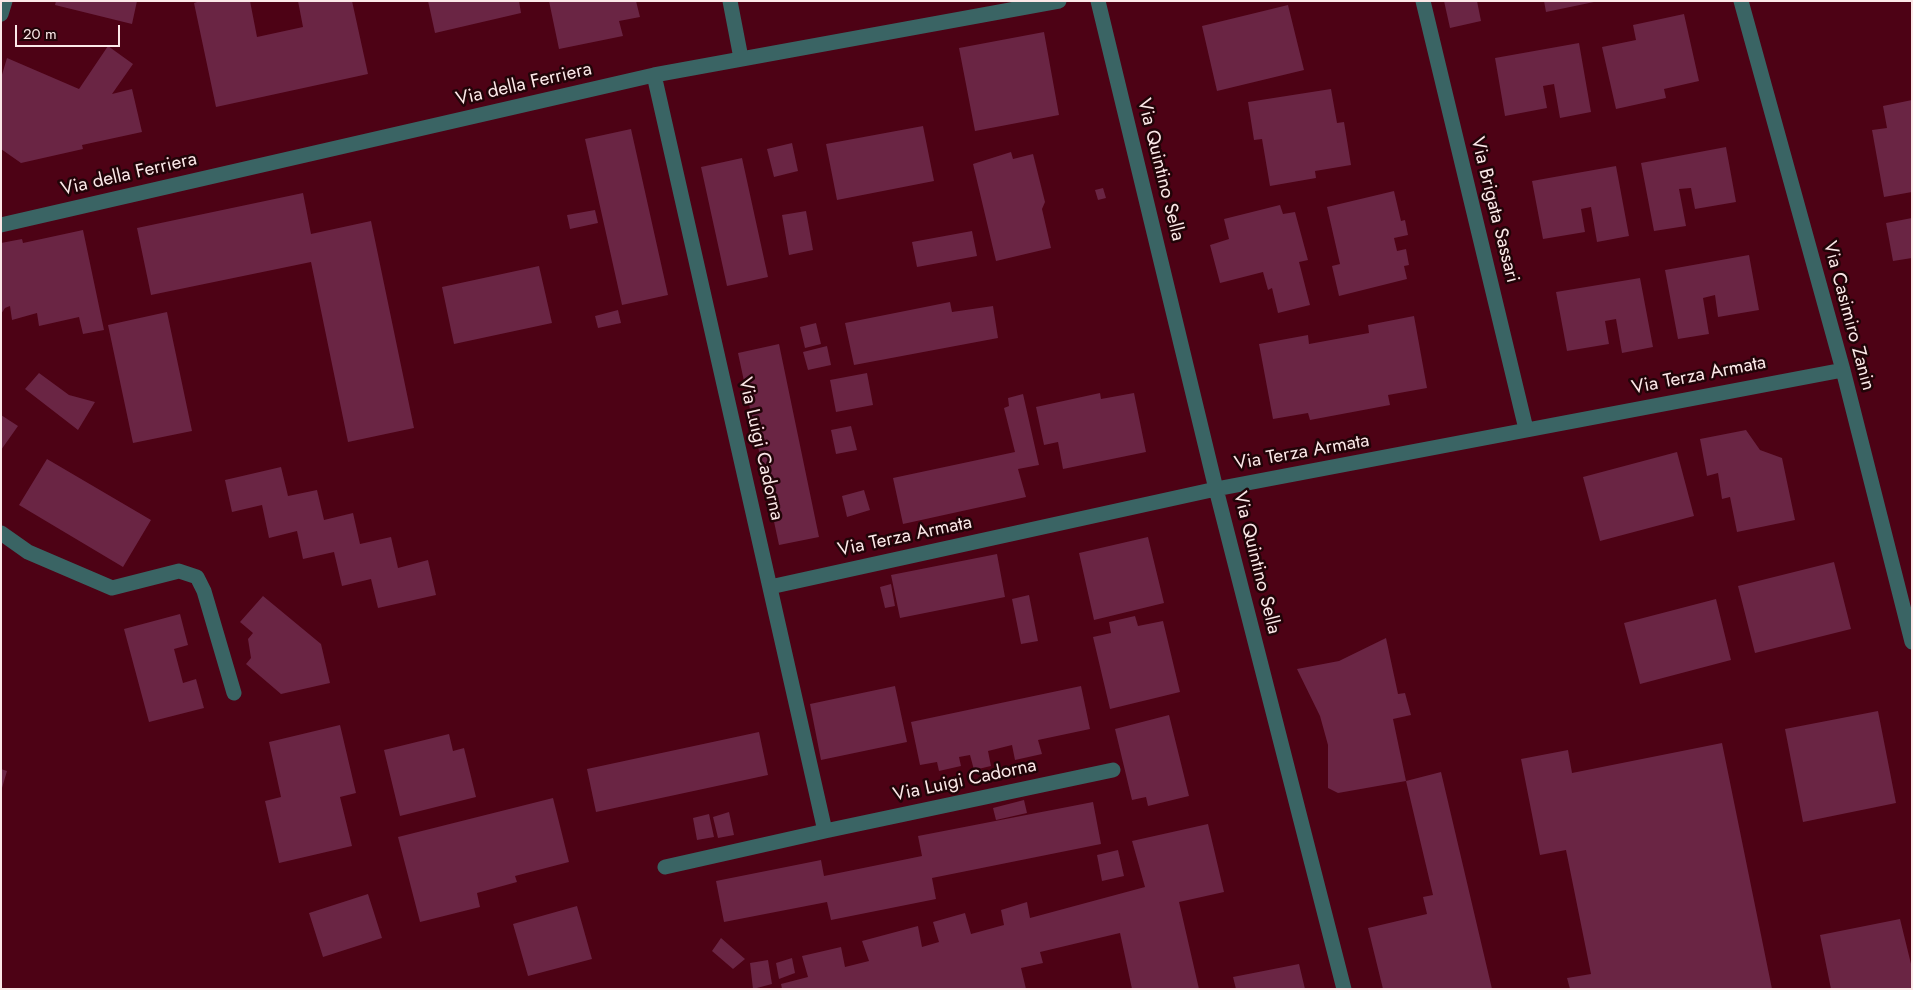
<!DOCTYPE html>
<style>
body{margin:0}
#map{position:relative;width:1913px;height:990px;overflow:hidden;background:#4d0215;font-family:Jost,sans-serif}
canvas{display:block}
.frame{position:absolute;inset:0;border:2px solid #fbe8e8;pointer-events:none}
.scale{position:absolute;left:15px;top:25px;width:105px;height:22px;box-sizing:border-box;border:2px solid #fbe8e8;border-top:0;padding-left:6px;font-size:15px;line-height:18px;white-space:nowrap;color:#fbe8e8;-webkit-text-stroke:4px #210408;paint-order:stroke}
</style>
<div id="map">
<canvas width="1913" height="990"></canvas>
<div class="frame"></div>
<div class="scale">20 m</div>
</div>
<script>
const g = document.querySelector('canvas').getContext('2d');
g.lineJoin = 'round';
function fill(path, color) {
  g.fillStyle = color;
  g.fill(path, 'evenodd');
}
function trace(path, color, width, dash) {
  g.strokeStyle = color;
  g.lineWidth = width;
  g.lineCap = dash ? 'butt' : 'round';
  g.setLineDash(dash || []);
  g.stroke(path);
}
function label(font, color, halo, rows, align = 'center') {
  g.font = font + ' Jost,sans-serif';
  g.lineWidth = 5;
  g.setLineDash([]);
  g.textBaseline = 'middle';
  g.strokeStyle = halo;
  g.fillStyle = color;
  for (const [text, x, y, turn = 0] of rows) {
    g.save();
    g.translate(x, y);
    g.rotate((+turn || 0) * Math.PI / 180);
    g.textAlign = isNaN(turn) ? turn : align;
    if (halo) g.strokeText(text, 0, 0);
    g.fillText(text, 0, 0);
    g.restore();
  }
}
fill(new Path2D(`
 M 56,1 L 137,1 L 132,24 L 55,5 Z
 M 200,1 L 250,1 L 257,37 L 303,27 L 298,1 L 352,1 L 368,74 L 216,107 L 194,3 Z
 M 428,1 L 519,1 L 521,13 L 435,33 Z
 M 549,1 L 636,1 L 640,17 L 619,21 L 623,36 L 559,49 Z
 M 1444,1 L 1477,1 L 1481,21 L 1450,28 Z
 M 1544,1 L 1594,1 L 1594,2 L 1546,12 Z
 M 1288,5 L 1304,70 L 1217,91 L 1202,26 Z
 M 1684,14 L 1699,81 L 1664,89 L 1666,98 L 1616,109 L 1602,47 L 1636,40 L 1633,25 Z
 M 1044,32 L 1059,115 L 975,131 L 959,48 Z
 M 1579,43 L 1591,112 L 1560,118 L 1554,84 L 1543,86 L 1547,108 L 1505,116 L 1495,58 Z
 M 108,46 L 133,64 L 112,94 L 132,89 L 142,132 L 82,145 L 83,149 L 21,163 L 1,149 L 1,78 L 7,58 L 79,89 Z
 M 1331,89 L 1337,123 L 1344,122 L 1351,165 L 1315,171 L 1316,178 L 1270,186 L 1262,139 L 1254,140 L 1248,102 Z
 M 1912,100 L 1912,192 L 1884,197 L 1872,130 L 1887,128 L 1883,106 Z
 M 923,126 L 934,181 L 837,200 L 826,144 Z
 M 631,129 L 668,295 L 622,305 L 585,139 Z
 M 792,143 L 798,171 L 774,177 L 767,149 Z
 M 1726,147 L 1736,202 L 1695,209 L 1691,188 L 1679,189 L 1686,226 L 1654,231 L 1641,163 Z
 M 1011,152 L 1013,159 L 1033,154 L 1045,202 L 1042,209 L 1051,248 L 996,261 L 973,164 Z
 M 742,158 L 768,277 L 727,286 L 701,167 Z
 M 1616,166 L 1629,236 L 1597,242 L 1591,207 L 1581,209 L 1585,232 L 1543,239 L 1532,181 Z
 M 1103,188 L 1106,198 L 1098,200 L 1095,190 Z
 M 1394,191 L 1401,221 L 1405,220 L 1408,235 L 1394,238 L 1397,251 L 1406,249 L 1409,265 L 1404,266 L 1407,279 L 1339,296 L 1332,266 L 1340,264 L 1327,207 Z
 M 303,193 L 311,234 L 371,221 L 414,428 L 348,442 L 311,262 L 151,295 L 137,228 Z
 M 1280,205 L 1283,214 L 1295,212 L 1308,260 L 1299,262 L 1310,305 L 1278,313 L 1272,288 L 1268,290 L 1263,272 L 1220,283 L 1210,245 L 1229,239 L 1224,219 Z
 M 595,210 L 598,223 L 570,229 L 567,215 Z
 M 806,211 L 813,250 L 789,255 L 782,215 Z
 M 1912,218 L 1912,258 L 1893,261 L 1886,223 Z
 M 83,230 L 104,330 L 83,334 L 79,317 L 39,326 L 37,313 L 12,320 L 10,306 L 5,308 L 1,314 L 1,243 L 22,239 L 23,243 Z
 M 972,231 L 977,256 L 917,267 L 912,242 Z
 M 1749,255 L 1759,310 L 1718,317 L 1715,295 L 1703,298 L 1709,334 L 1678,339 L 1665,270 Z
 M 539,266 L 552,323 L 454,344 L 442,287 Z
 M 1640,278 L 1653,347 L 1622,353 L 1616,319 L 1605,321 L 1609,344 L 1567,351 L 1556,292 Z
 M 950,302 L 952,312 L 993,306 L 998,338 L 854,365 L 845,323 Z
 M 618,310 L 621,323 L 598,328 L 595,316 Z
 M 167,312 L 192,431 L 133,443 L 108,325 Z
 M 1414,316 L 1427,388 L 1388,395 L 1390,405 L 1310,420 L 1308,413 L 1273,419 L 1259,344 L 1308,335 L 1309,344 L 1369,333 L 1368,325 Z
 M 816,323 L 821,344 L 805,348 L 800,327 Z
 M 779,344 L 819,537 L 779,545 L 738,353 Z
 M 827,346 L 831,365 L 808,370 L 803,352 Z
 M 39,373 L 69,395 L 95,402 L 78,430 L 25,389 Z
 M 867,373 L 873,405 L 836,412 L 830,380 Z
 M 1100,393 L 1101,399 L 1134,393 L 1146,452 L 1063,469 L 1058,442 L 1044,445 L 1036,407 Z
 M 1023,394 L 1039,465 L 1018,469 L 1026,497 L 903,524 L 893,478 L 1015,452 L 1004,408 L 1009,406 L 1008,398 Z
 M 1,415 L 18,426 L 1,450 Z
 M 851,426 L 857,450 L 836,454 L 831,430 Z
 M 1746,430 L 1760,450 L 1782,458 L 1795,520 L 1737,532 L 1730,497 L 1722,499 L 1718,473 L 1707,476 L 1700,439 Z
 M 1677,452 L 1694,516 L 1600,541 L 1583,477 Z
 M 47,459 L 151,520 L 123,567 L 19,505 Z
 M 281,467 L 288,496 L 317,490 L 324,520 L 353,513 L 360,544 L 391,537 L 398,568 L 428,560 L 436,595 L 378,608 L 371,579 L 342,586 L 334,552 L 303,559 L 297,531 L 269,538 L 262,505 L 232,512 L 225,480 Z
 M 864,490 L 870,510 L 847,517 L 842,496 Z
 M 1148,537 L 1164,603 L 1094,620 L 1079,553 Z
 M 997,554 L 1005,597 L 900,618 L 891,575 Z
 M 1834,562 L 1851,629 L 1755,653 L 1738,586 Z
 M 891,584 L 895,606 L 885,608 L 880,587 Z
 M 1029,595 L 1038,641 L 1021,644 L 1012,599 Z
 M 263,596 L 321,644 L 330,683 L 281,694 L 246,664 L 251,658 L 248,639 L 253,633 L 240,622 Z
 M 1716,599 L 1731,660 L 1640,684 L 1624,623 Z
 M 180,614 L 188,645 L 174,649 L 183,683 L 196,679 L 204,708 L 149,722 L 124,629 Z
 M 1135,616 L 1138,626 L 1163,621 L 1180,692 L 1110,709 L 1093,637 L 1111,633 L 1109,622 Z
 M 1386,638 L 1398,694 L 1405,693 L 1411,715 L 1393,719 L 1406,781 L 1441,772 L 1492,989 L 1383,989 L 1368,928 L 1427,914 L 1423,897 L 1433,895 L 1406,781 L 1338,793 L 1328,788 L 1328,745 L 1320,716 L 1297,669 L 1339,661 Z
 M 895,686 L 907,742 L 821,760 L 810,704 Z
 M 1081,686 L 1090,729 L 1038,740 L 1042,754 L 1015,760 L 1012,745 L 988,751 L 991,766 L 974,770 L 970,755 L 959,757 L 961,766 L 939,771 L 937,762 L 920,765 L 911,722 Z
 M 1878,711 L 1896,803 L 1803,822 L 1785,729 Z
 M 1169,715 L 1189,796 L 1148,806 L 1146,797 L 1132,800 L 1115,729 Z
 M 340,725 L 356,793 L 340,797 L 352,846 L 279,863 L 265,801 L 281,797 L 269,742 Z
 M 759,732 L 768,775 L 596,812 L 587,769 Z
 M 449,734 L 453,751 L 464,748 L 476,797 L 400,816 L 384,750 Z
 M 1722,743 L 1772,989 L 1570,989 L 1567,978 L 1591,974 L 1566,850 L 1540,855 L 1521,759 L 1568,750 L 1572,773 Z
 M 1,769 L 7,771 L 2,788 L 1,788 Z
 M 553,798 L 569,862 L 515,876 L 517,882 L 477,893 L 480,907 L 420,922 L 398,837 Z
 M 1024,800 L 1027,813 L 996,820 L 993,808 Z
 M 1093,802 L 1101,844 L 932,878 L 936,899 L 831,920 L 827,902 L 724,922 L 716,881 L 821,860 L 824,876 L 922,856 L 918,836 Z
 M 729,812 L 734,835 L 718,838 L 713,817 Z
 M 709,814 L 714,837 L 697,840 L 693,818 Z
 M 1208,824 L 1224,892 L 1179,902 L 1199,989 L 1132,989 L 1120,933 L 1040,952 L 1043,963 L 1021,968 L 1026,989 L 782,989 L 781,984 L 808,977 L 802,956 L 841,947 L 845,967 L 869,961 L 862,941 L 918,926 L 922,947 L 939,942 L 933,922 L 965,913 L 971,934 L 1004,925 L 1001,910 L 1027,902 L 1030,918 L 1145,887 L 1132,841 Z
 M 1118,850 L 1124,876 L 1102,881 L 1097,855 Z
 M 368,894 L 382,938 L 323,957 L 309,913 Z
 M 577,906 L 592,959 L 528,976 L 513,924 Z
 M 1900,919 L 1912,968 L 1912,989 L 1831,989 L 1820,935 Z
 M 721,938 L 745,959 L 733,969 L 712,951 Z
 M 792,958 L 795,973 L 779,979 L 776,963 Z
 M 768,960 L 772,984 L 753,989 L 750,963 Z
 M 1299,964 L 1305,989 L 1236,989 L 1233,977 Z`), '#6a2544');
trace(new Path2D(`
 M 730,1 L 741,58
 M 1098,1 L 1216,489 L 1344,989
 M 1423,1 L 1526,429
 M 1741,1 L 1843,370 L 1912,642
 M 1,14 L 5,1
 M 654,75 L 825,831 L 1113,770
 M 1,225 L 654,75 L 1059,1
 M 1,533 L 28,552 L 112,588 L 179,571 L 197,577 L 204,591 L 234,693
 M 770,587 L 1216,489 L 1843,370
 M 665,867 L 825,831`), '#3a6464', 15);
label('19px', '#fbe8e8', '#210408', [
 ["Via della Ferriera",524,85,-13],
 ["Via Quintino Sella",1160,170,76],
 ["Via della Ferriera",129,175,-13],
 ["Via Brigata Sassari",1494,210,76],
 ["Via Casimiro Zanin",1848,316,75],
 ["Via Terza Armata",1699,376,-11],
 ["Via Luigi Cadorna",760,449,77],
 ["Via Terza Armata",1302,453,-10],
 ["Via Terza Armata",905,537,-12],
 ["Via Quintino Sella",1256,563,76],
 ["Via Luigi Cadorna",965,781,-12]
]);
</script>
